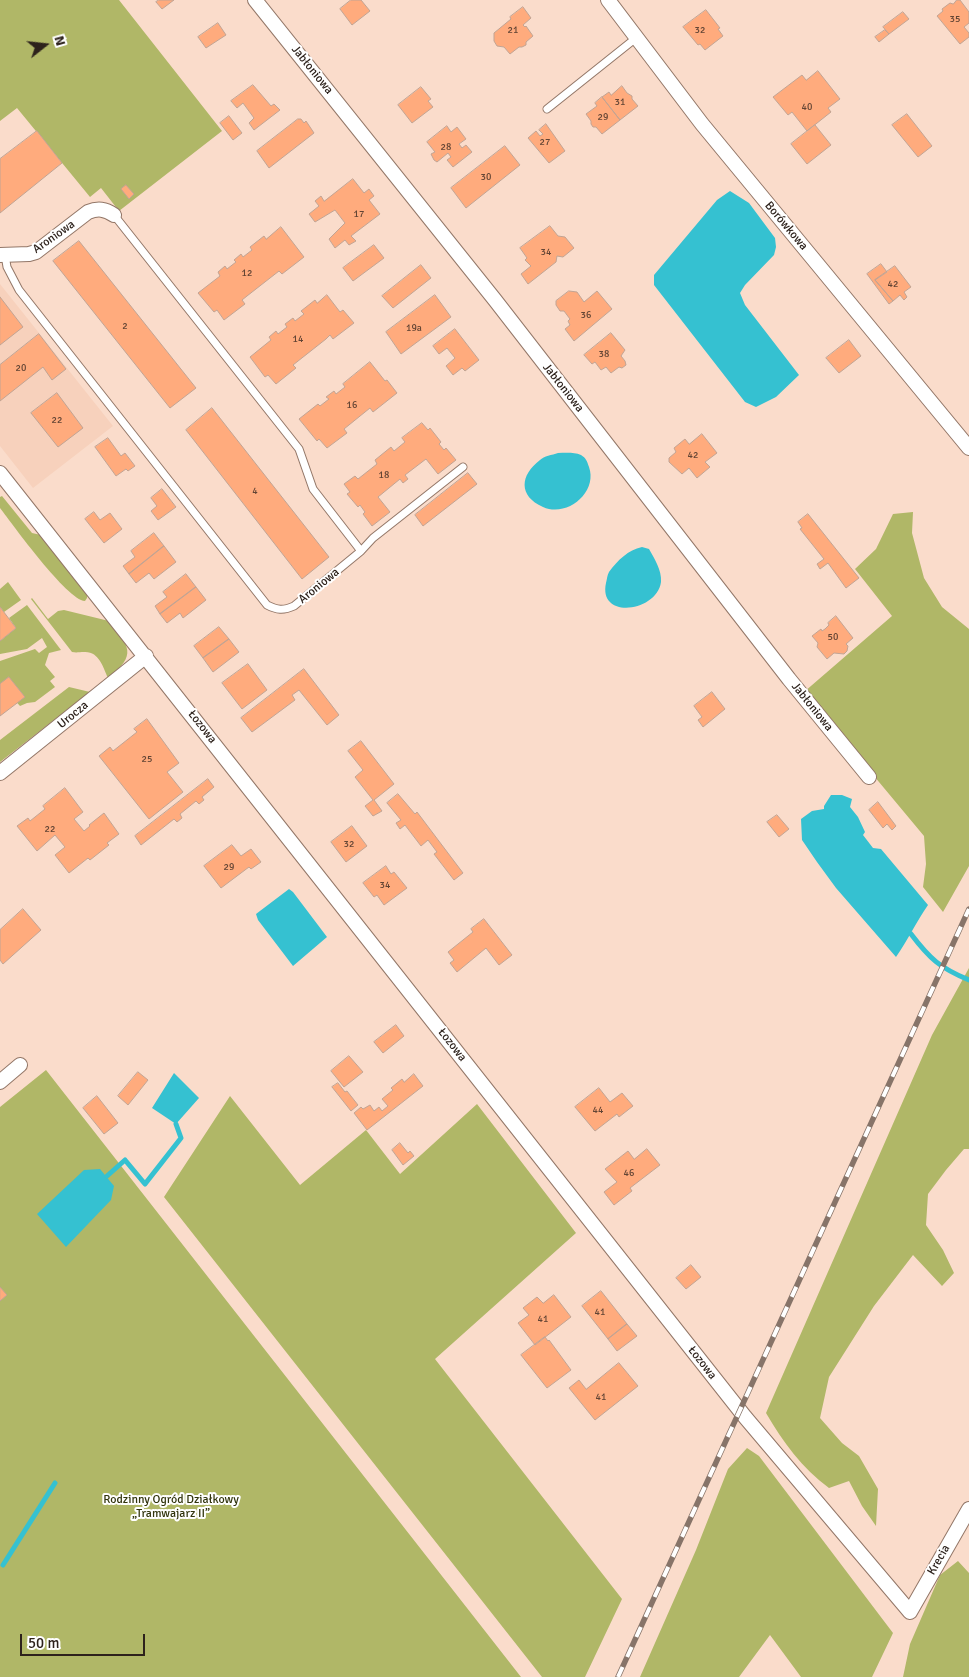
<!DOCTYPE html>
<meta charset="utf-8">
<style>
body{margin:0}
#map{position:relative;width:969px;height:1677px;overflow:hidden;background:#fadccb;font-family:Signika,sans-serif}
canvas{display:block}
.north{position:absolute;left:20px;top:20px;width:50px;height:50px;-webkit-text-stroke:4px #fff;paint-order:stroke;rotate:74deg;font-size:14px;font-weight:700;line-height:20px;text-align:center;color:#2d221c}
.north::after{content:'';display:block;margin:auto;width:18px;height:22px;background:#2d221c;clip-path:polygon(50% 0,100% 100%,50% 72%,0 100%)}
.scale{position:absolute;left:20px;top:1634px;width:125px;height:22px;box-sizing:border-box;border:2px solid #2d221c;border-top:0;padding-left:6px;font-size:15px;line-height:18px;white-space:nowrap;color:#2d221c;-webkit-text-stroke:4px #fff;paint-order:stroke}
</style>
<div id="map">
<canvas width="969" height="1677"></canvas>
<div class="north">N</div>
<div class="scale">50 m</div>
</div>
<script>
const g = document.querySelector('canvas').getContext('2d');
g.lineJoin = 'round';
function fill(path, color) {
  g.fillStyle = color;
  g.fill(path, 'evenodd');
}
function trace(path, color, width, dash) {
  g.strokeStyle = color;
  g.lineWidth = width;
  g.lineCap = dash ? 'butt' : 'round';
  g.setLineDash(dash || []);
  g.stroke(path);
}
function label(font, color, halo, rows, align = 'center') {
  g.font = font + ' Signika,sans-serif';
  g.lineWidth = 4;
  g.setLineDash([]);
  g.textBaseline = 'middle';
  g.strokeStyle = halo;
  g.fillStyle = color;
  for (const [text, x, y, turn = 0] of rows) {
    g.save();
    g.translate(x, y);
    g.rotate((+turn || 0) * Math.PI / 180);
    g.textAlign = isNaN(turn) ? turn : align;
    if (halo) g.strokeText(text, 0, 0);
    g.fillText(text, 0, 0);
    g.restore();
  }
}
fill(new Path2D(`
 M 0,284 L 113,426 L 33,488 L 0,446 Z`), '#f7d1bc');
fill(new Path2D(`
 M 0,0 L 119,0 L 222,131 L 119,211 L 101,188 L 90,197 L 17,108 L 0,121 Z
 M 2,496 L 32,533 L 41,535 L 87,593 L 87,598 L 85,601 C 67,600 13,525 0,508 L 0,497 Z
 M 913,512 L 912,533 L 924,578 L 942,607 L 969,629 L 969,866 L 943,912 L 923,887 L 926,864 L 924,836 L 804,692 L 892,616 L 855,569 L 876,549 L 893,514 Z
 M 8,582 L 21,600 L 4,612 L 0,607 L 0,589 Z
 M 32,598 L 48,619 L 58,611 L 64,610 L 109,621 C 129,647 138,654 108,678 C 103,667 99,651 84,652 C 79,652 77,653 72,652 L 31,599 Z
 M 27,605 L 61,650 L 49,653 L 45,665 L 55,677 L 50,681 L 55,687 L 35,702 L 27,703 L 20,706 L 0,684 L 0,661 L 35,649 L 39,653 L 47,647 L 42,638 L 27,649 L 0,654 L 0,641 L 16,628 L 9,618 Z
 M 69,687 L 90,692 L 0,762 L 0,740 Z
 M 969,968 L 969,1149 L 964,1149 L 946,1170 L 928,1194 L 926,1225 L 943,1250 L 954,1273 L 942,1286 L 913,1255 L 874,1306 L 829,1377 L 820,1418 L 842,1443 L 859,1456 L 878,1489 L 876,1526 L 862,1506 L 849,1481 L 829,1488 C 802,1468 783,1442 766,1413 L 932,1035 Z
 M 46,1070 L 521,1677 L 0,1677 L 0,1107 Z
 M 230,1096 L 300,1185 L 366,1130 L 400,1174 L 477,1104 L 576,1233 L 435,1359 L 622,1599 L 585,1677 L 542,1677 L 164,1197 Z
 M 747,1448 L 759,1456 L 893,1633 L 872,1677 L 801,1677 L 770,1635 L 739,1677 L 640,1677 L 696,1550 L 728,1469 Z
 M 958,1561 L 969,1573 L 969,1677 L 903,1677 L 910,1644 L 940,1575 Z`), '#b0b767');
fill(new Path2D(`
 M 730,191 L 749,203 L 775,238 L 776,247 L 774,255 L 745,285 L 740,293 L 745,305 L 799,375 L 776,397 L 756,407 L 745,402 L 654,285 L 654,275 L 717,200 Z
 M 558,453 C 565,453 574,452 581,455 C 586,458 587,461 589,467 C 598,492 567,518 543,507 C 518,496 520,475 540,460 C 544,456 552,455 558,453 Z
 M 642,547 L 649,549 C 654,558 662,570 661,582 C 657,612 598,620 606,583 C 607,579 607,576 609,572 C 618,560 628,550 642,547 Z
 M 831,795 L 842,795 L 852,799 L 850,807 L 858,817 L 865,832 L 863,835 L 873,848 L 881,849 L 928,905 C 916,922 908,940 896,957 L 836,888 L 817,862 L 802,840 L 801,819 L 812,811 L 824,809 L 824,806 Z
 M 289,889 L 293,892 L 327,937 L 293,966 L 258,920 L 256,914 Z
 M 174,1073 L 199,1098 L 176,1124 L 152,1108 Z
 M 100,1169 L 114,1186 L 111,1200 L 66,1247 L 37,1214 L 84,1170 Z`), '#35c1d1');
trace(new Path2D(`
 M 911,934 C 930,959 940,968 969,980
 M 107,1176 L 125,1160 L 145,1184 L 181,1138 L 176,1124
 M 3,1565 L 55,1483`), '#35c1d1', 5);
const building = new Path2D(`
 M 159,0 L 174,0 L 162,9 L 156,2 Z
 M 351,0 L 361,0 L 370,11 L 352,25 L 340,9 Z
 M 957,0 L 960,0 L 969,12 L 969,23 L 964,27 L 969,33 L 969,37 L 960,44 L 937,16 L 943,11 L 942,9 L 950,3 L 953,4 Z
 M 523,7 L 531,18 L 523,25 L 525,27 L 526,26 L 533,36 L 526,42 L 526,45 L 522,47 L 519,47 L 510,54 L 504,47 L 497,46 L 494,41 L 494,33 L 511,19 L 510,17 Z
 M 706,10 L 720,28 L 718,29 L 723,36 L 705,50 L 700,44 L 698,45 L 683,27 Z
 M 903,12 L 909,19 L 889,34 L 883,27 Z
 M 218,23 L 226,35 L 206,48 L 198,37 Z
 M 885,30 L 889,34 L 879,42 L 875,37 Z
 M 818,71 L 840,99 L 828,108 L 831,112 L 807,131 L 792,112 L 788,115 L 773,97 L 802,75 L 806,80 Z
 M 253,85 L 271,106 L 274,104 L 280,110 L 254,130 L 249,123 L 254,118 L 243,103 L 237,108 L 231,101 Z
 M 622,86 L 627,93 L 632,96 L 632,99 L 638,106 L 620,120 L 602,97 L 609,92 L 611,95 Z
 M 421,87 L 431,99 L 428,101 L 433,107 L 412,123 L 398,105 Z
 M 602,97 L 620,120 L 602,134 L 596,127 L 593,127 L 591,124 L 591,121 L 586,114 L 597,106 L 595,103 Z
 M 907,114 L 932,146 L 918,157 L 892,125 Z
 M 229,116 L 242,133 L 233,140 L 220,123 Z
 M 298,119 L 301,119 L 304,123 L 306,121 L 314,133 L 269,168 L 257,151 Z
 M 546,124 L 565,151 L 549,163 L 528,138 L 536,131 L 540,136 L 543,134 L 539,130 Z
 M 815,125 L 831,145 L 807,164 L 791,144 Z
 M 447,126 L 451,132 L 457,127 L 466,139 L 459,144 L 462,148 L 466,145 L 472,152 L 453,167 L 447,160 L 451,157 L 448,153 L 437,162 L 434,160 L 431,154 L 435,152 L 427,142 Z
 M 37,131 L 62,163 L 0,213 L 0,159 Z
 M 505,146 L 520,165 L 466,208 L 451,188 Z
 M 353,179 L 364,193 L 369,189 L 374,196 L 369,200 L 380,214 L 351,236 L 356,241 L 349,245 L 345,240 L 335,248 L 329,239 L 345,223 L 335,210 L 315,222 L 309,214 L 319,206 L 315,201 L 321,196 L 324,201 Z
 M 126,185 L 134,194 L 129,199 L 121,189 Z
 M 550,226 L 558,236 L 565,237 L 574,248 L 563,257 L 557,256 L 556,262 L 528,284 L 521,274 L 531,266 L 525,260 L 527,258 L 520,248 Z
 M 281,227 L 304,257 L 282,274 L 279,271 L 247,296 L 242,300 L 245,304 L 224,320 L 217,310 L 214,312 L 198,293 L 220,276 L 218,272 L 225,266 L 227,269 L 236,262 L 234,260 L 241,254 L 243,257 L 252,250 L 250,247 L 264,236 L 266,239 Z
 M 79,241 L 196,388 L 170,408 L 53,261 Z
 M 374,245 L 384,258 L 353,281 L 343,268 Z
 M 881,264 L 887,272 L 875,280 L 893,301 L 889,304 L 867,274 Z
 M 421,265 L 431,278 L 393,308 L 382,296 Z
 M 895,266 L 911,287 L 904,292 L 907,297 L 904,300 L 900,295 L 893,301 L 875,280 Z
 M 569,291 L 577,292 L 584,302 L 597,291 L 612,309 L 574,341 L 565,329 L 570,325 L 568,321 L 570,319 L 564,311 L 560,311 L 556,305 L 556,301 Z
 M 327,295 L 340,312 L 343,310 L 354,323 L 333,339 L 330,335 L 326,339 L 293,365 L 296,368 L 276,384 L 268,375 L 265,377 L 250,357 L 271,340 L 269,337 L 276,331 L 278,334 L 287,327 L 285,324 L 293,318 L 295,321 L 304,314 L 301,311 L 315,300 L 317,303 Z
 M 435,295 L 451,317 L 401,354 L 386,332 Z
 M 0,297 L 23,327 L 0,345 Z
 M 455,329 L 479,360 L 465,371 L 462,368 L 453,375 L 446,366 L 455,358 L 447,348 L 439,354 L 433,346 Z
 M 611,333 L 625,350 L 621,356 L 625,361 L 626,365 L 622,368 L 619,367 L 611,373 L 606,367 L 601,370 L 595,362 L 592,364 L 584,355 Z
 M 39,334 L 66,369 L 52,380 L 43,367 L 0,401 L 0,365 Z
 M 849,340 L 861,356 L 839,373 L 826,358 Z
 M 370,362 L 385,381 L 387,380 L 397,393 L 373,412 L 370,408 L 344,429 L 347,433 L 327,448 L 319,439 L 317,441 L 299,419 L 318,404 L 320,406 L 329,399 L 326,397 L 334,391 L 336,394 L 345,387 L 343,384 Z
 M 57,393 L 83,428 L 58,447 L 31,413 Z
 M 212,408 L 329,557 L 302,579 L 186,430 Z
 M 422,423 L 428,430 L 430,428 L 441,442 L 439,444 L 444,450 L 446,448 L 456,460 L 438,474 L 426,459 L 405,475 L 408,479 L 403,483 L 400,479 L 378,497 L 390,512 L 372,526 L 363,514 L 365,512 L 360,505 L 358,507 L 347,494 L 350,492 L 344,484 L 355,476 L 358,479 L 377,464 L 375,460 L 391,447 L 394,451 L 405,442 L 402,438 Z
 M 702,434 L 717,453 L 705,462 L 710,467 L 697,478 L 689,468 L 682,474 L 669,462 L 669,458 L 676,452 L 674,448 L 685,439 L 689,444 Z
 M 108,438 L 121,456 L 125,453 L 135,466 L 128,471 L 126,469 L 116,476 L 95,447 Z
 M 468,473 L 477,484 L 423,526 L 415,515 Z
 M 162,489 L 176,507 L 158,520 L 151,511 L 157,506 L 151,498 Z
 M 94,512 L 100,520 L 110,513 L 122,529 L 104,543 L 85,519 Z
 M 808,514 L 859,578 L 846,588 L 828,563 L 820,569 L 817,564 L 824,559 L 800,529 L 802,528 L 798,522 Z
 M 154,533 L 164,546 L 129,574 L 123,566 L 135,557 L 131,551 Z
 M 164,546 L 176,562 L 154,579 L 149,573 L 136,583 L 129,574 Z
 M 186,574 L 196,587 L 160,614 L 155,606 L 167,597 L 163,592 Z
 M 196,587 L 206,600 L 183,618 L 180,613 L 167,623 L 160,614 Z
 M 0,607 L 16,628 L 0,641 Z
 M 836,616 L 853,638 L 846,644 L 848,646 L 847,651 L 844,654 L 834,653 L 827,659 L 817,647 L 818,643 L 812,636 L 821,629 L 822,631 L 825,629 L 829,625 L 828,623 Z
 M 219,627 L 229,639 L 203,658 L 194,646 Z
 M 229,639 L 239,652 L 213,672 L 203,658 Z
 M 248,664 L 267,690 L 242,709 L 222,683 Z
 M 304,669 L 339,715 L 327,725 L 299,690 L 292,695 L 295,700 L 252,732 L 241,718 Z
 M 9,677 L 25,697 L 0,716 L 0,684 Z
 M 712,692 L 725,709 L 703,727 L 698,720 L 702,717 L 694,706 Z
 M 147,719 L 179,763 L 167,772 L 183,792 L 149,819 L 99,756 L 110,747 L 113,751 L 137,732 L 134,729 Z
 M 361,741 L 394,784 L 374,800 L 382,811 L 373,816 L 365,806 L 373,800 L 355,777 L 363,770 L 348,751 Z
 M 208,779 L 214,787 L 202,797 L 204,800 L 199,804 L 196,801 L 180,814 L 182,818 L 177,822 L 174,819 L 141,845 L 135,836 Z
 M 65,788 L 83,812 L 74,819 L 84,831 L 90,826 L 89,825 L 104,813 L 119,834 L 107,843 L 109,845 L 90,860 L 88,858 L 69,873 L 55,855 L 65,847 L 55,835 L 37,851 L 17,826 L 28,818 L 30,821 L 45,809 L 43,806 Z
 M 398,794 L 415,814 L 417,812 L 463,873 L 454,880 L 434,854 L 437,852 L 428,840 L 421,846 L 405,825 L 400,829 L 396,823 L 401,820 L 387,803 Z
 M 878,802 L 896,826 L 892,830 L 887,824 L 883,828 L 869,810 Z
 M 777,815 L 789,829 L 779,837 L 767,822 Z
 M 352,826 L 367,846 L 346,862 L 331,842 Z
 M 232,845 L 241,856 L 251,849 L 261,862 L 251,869 L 249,867 L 221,888 L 204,866 Z
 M 386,866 L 391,874 L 394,872 L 407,888 L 384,905 L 377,895 L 374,897 L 363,883 Z
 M 23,909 L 41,930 L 3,964 L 0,960 L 0,930 Z
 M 484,919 L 512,955 L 499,965 L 486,948 L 457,972 L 450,963 L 454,960 L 448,952 L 473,932 L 471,929 Z
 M 396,1025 L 404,1036 L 383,1053 L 374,1042 Z
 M 349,1056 L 363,1072 L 344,1087 L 331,1071 Z
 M 138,1072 L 148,1080 L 128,1105 L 118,1096 Z
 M 414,1074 L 423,1086 L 367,1130 L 354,1113 L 361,1107 L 363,1109 L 370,1105 L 374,1111 L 379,1107 L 382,1111 L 388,1106 L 382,1099 L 393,1090 L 391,1088 L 402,1079 L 404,1082 Z
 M 338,1083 L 345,1092 L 347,1091 L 358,1105 L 351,1111 L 332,1087 Z
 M 599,1088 L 610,1102 L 622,1093 L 633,1106 L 619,1117 L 617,1114 L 595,1131 L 575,1107 Z
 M 97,1096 L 118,1123 L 104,1134 L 83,1108 Z
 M 400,1143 L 408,1153 L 410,1151 L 414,1156 L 403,1165 L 392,1150 Z
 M 647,1149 L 660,1165 L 630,1188 L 632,1191 L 614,1205 L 604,1192 L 617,1182 L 605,1169 L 628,1151 L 634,1159 Z
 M 691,1265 L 701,1277 L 686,1289 L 676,1278 Z
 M 0,1287 L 7,1295 L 0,1301 Z
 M 601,1291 L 627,1324 L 608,1339 L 582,1306 Z
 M 554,1295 L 571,1317 L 535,1345 L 518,1323 L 529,1315 L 523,1308 L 537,1297 L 543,1303 Z
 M 627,1324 L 637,1336 L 617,1351 L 608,1339 Z
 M 545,1337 L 548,1341 L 549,1340 L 571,1370 L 547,1388 L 521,1355 Z
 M 619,1363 L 638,1386 L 595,1420 L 569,1388 L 579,1380 L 586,1389 Z`);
fill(building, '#ffab7d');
trace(building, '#c1a494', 1);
const lane = new Path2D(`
 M 547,109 L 636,38
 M 114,215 L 299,449 L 313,489 L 361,551
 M 5,255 L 7,267 L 19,290 L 267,605 C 277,610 283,611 294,606 L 361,551 L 373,538 L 463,467`);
const street = new Path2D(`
 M 255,0 L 495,300 L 789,679 L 869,777
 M 608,0 L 702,124 L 969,448
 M 0,255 L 29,254 L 36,252 L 88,212 C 98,208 105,209 114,215
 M 0,473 L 745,1417 L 910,1612 L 969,1509
 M 0,773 L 146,656
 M 0,1082 L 20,1065`);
trace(lane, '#937768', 9);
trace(street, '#937768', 16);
trace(lane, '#fff', 7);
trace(street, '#fff', 14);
const rail = new Path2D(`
 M 618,1677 L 969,909`);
trace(rail, '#877469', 5.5);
trace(rail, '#fff', 4, [11]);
label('10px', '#624434', null, [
 ["35",955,19],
 ["21",513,30],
 ["32",700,30],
 ["31",620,102],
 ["40",807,107],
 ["29",603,117],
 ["27",545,142],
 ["28",446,147],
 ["30",486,177],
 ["17",359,214],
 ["34",546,252],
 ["12",247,273],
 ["42",893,284],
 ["36",586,315],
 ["2",125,326],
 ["19a",414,328],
 ["14",298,339],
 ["38",604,354],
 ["20",21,368],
 ["16",352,405],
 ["22",57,420],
 ["42",693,455],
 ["18",384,475],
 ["4",255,491],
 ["50",833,637],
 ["25",147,759],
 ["22",50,829],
 ["32",349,844],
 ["29",229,867],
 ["34",385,885],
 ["44",598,1110],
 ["46",629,1173],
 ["41",600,1312],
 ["41",543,1319],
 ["41",601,1397]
]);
label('12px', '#2d221c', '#fff', [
 ["Jabłoniowa",312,70,51],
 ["Borówkowa",786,226,50],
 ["Aroniowa",54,237,-35],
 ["Jabłoniowa",563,388,52],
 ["Aroniowa",319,586,-39],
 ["Jabłoniowa",812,707,51],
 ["Urocza",73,715,-39],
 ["Łozowa",202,727,52],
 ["Łozowa",452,1045,52],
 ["Łozowa",702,1363,52],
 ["Krecia",939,1560,-60]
]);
label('12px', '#31340c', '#fff', [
 ["Rodzinny Ogród Działkowy",171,1500],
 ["„Tramwajarz II”",171,1514]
]);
</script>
